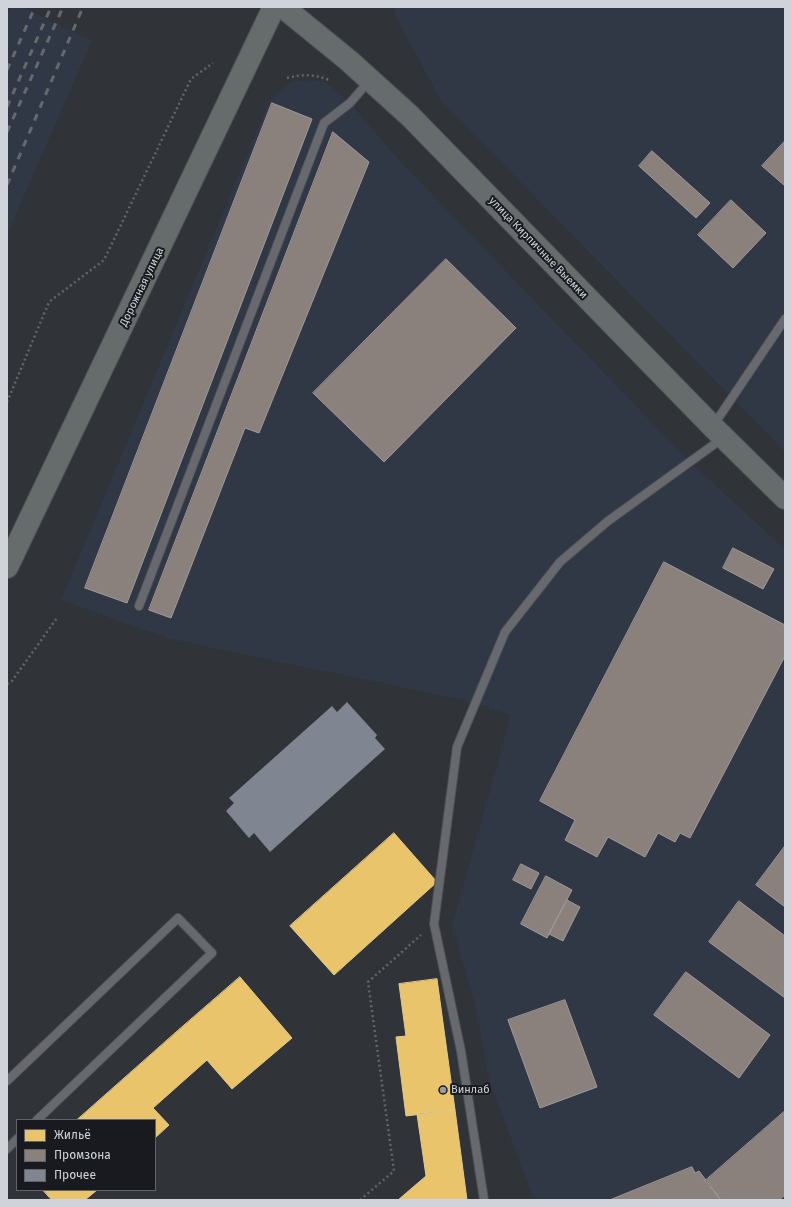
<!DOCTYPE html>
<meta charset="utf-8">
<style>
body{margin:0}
#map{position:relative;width:792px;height:1207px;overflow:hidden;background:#303338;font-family:"Fira Sans",sans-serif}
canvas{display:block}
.frame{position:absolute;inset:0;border:8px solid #d0d4da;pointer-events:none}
.legend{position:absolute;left:16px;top:1119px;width:140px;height:72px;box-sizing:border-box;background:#181a1f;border:1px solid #62646a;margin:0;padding:5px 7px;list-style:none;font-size:12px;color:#d0d4da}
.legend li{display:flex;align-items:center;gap:8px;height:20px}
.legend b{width:20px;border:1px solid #62646a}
</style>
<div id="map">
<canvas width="792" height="1207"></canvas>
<div class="frame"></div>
<ul class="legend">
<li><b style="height:11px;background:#e9c46a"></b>Жильё</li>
<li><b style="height:11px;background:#8a817c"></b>Промзона</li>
<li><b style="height:11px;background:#7f8692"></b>Прочее</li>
</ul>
</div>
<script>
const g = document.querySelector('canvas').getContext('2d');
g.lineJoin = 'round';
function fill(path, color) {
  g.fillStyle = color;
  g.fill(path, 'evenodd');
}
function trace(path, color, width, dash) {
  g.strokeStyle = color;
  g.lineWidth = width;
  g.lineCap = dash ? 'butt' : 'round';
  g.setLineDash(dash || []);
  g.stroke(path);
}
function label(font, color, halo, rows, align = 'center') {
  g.font = font + ' "Fira Sans",sans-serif';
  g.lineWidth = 4;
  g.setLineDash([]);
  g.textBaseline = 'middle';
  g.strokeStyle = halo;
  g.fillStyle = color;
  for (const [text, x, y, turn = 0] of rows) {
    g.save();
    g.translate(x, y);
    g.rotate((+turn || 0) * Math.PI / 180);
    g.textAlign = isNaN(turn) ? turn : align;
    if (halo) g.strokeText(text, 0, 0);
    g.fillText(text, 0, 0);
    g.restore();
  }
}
fill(new Path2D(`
 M 11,7 L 23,7 L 92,41 L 7,235 L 7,14 Z
 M 394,7 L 785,7 L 785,452 L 441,101 L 395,16 Z
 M 306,80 L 326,82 L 350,103 L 399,160 L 689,461 L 785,549 L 785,1200 L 534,1200 L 489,1080 L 475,1004 L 452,926 L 511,715 L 458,699 L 170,639 L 61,600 L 270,100 L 292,81 Z`), '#303745');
const homes = new Path2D(`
 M 394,833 L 437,882 L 334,975 L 290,926 Z
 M 240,977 L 292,1038 L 232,1089 L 180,1029 Z
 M 437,979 L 455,1110 L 406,1116 L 396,1037 L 406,1036 L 399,984 Z
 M 180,1029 L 207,1060 L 153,1108 L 169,1125 L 155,1138 L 155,1120 L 77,1120 Z
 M 455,1110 L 467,1200 L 398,1200 L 426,1176 L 417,1114 Z
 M 43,1190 L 97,1190 L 85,1200 L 52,1200 Z`);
fill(homes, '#e9c46a');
trace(homes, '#e2c98c', 1);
const industry = new Path2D(`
 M 272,103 L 312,119 L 127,603 L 85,588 Z
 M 333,132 L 369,162 L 259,433 L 245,428 L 171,618 L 149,610 Z
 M 785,141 L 785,186 L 762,166 Z
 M 652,151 L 710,203 L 696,218 L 639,166 Z
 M 731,200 L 766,233 L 733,268 L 698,235 Z
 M 446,259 L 516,328 L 384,462 L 313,393 Z
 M 733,548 L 774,569 L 763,589 L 723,568 Z
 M 664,562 L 785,625 L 785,656 L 690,838 L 680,833 L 675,842 L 658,833 L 645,857 L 608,837 L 597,857 L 565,840 L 575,820 L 540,801 Z
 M 785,846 L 785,907 L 756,885 Z
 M 521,864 L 539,873 L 531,889 L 513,880 Z
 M 546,876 L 572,890 L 547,938 L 521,924 Z
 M 567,900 L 580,907 L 563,941 L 549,934 Z
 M 739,901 L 785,936 L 785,998 L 709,942 Z
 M 686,972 L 770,1035 L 739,1078 L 654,1015 Z
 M 565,1000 L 597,1087 L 540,1108 L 508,1020 Z
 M 785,1111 L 785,1195 L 779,1200 L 721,1200 L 705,1181 Z
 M 692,1167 L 695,1173 L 699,1171 L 721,1200 L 610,1200 Z`);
fill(industry, '#8a817c');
trace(industry, '#9f9a98', 1);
fill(new Path2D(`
 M 347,702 L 377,735 L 375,738 L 385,749 L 270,852 L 254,833 L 249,838 L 226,811 L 234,803 L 229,798 L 332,706 L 337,712 Z`), '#7f8692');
const lane = new Path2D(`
 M 713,426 L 785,319
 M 139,606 L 324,123 L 350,103 L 369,81
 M 7,1081 L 178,918 L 212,953 L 37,1120
 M 7,1149 L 17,1139
 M 484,1200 L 461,1051 L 434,924 L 457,747 L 505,632 L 560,562 L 608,521 L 723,438`);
const secondary = new Path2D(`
 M 283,7 L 348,60 L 410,116 L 713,427 L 785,498
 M 7,567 L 274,7`);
trace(lane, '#4d5054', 10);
trace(secondary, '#4d5054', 24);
trace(new Path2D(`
 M 287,78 C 302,74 316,74 331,81
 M 7,402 L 49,302 L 104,260 L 191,79 L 213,63
 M 7,684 L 12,681 L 57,618
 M 360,1200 L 394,1171 L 368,982 L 421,935`), '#636569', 2.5, [2, 3]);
trace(lane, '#67696e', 8);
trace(secondary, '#666b6c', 22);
trace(new Path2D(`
 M 7,70 L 35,7
 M 7,107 L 51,7
 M 7,132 L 63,7
 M 7,185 L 83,7`), '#66696c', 3, [7, 7]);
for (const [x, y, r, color] of [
 [443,1090,4,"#989ca1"]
]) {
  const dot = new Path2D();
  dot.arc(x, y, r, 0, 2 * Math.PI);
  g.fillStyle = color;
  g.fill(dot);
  trace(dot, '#181a1f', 1.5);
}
label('11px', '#d0d4da', '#181a1f', [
 ["улица Кирпичные Выемки",538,248,46],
 ["Дорожная улица",142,287,-64]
]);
label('11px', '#d0d4da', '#181a1f', [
 ["Винлаб",451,1090]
], 'left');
</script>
